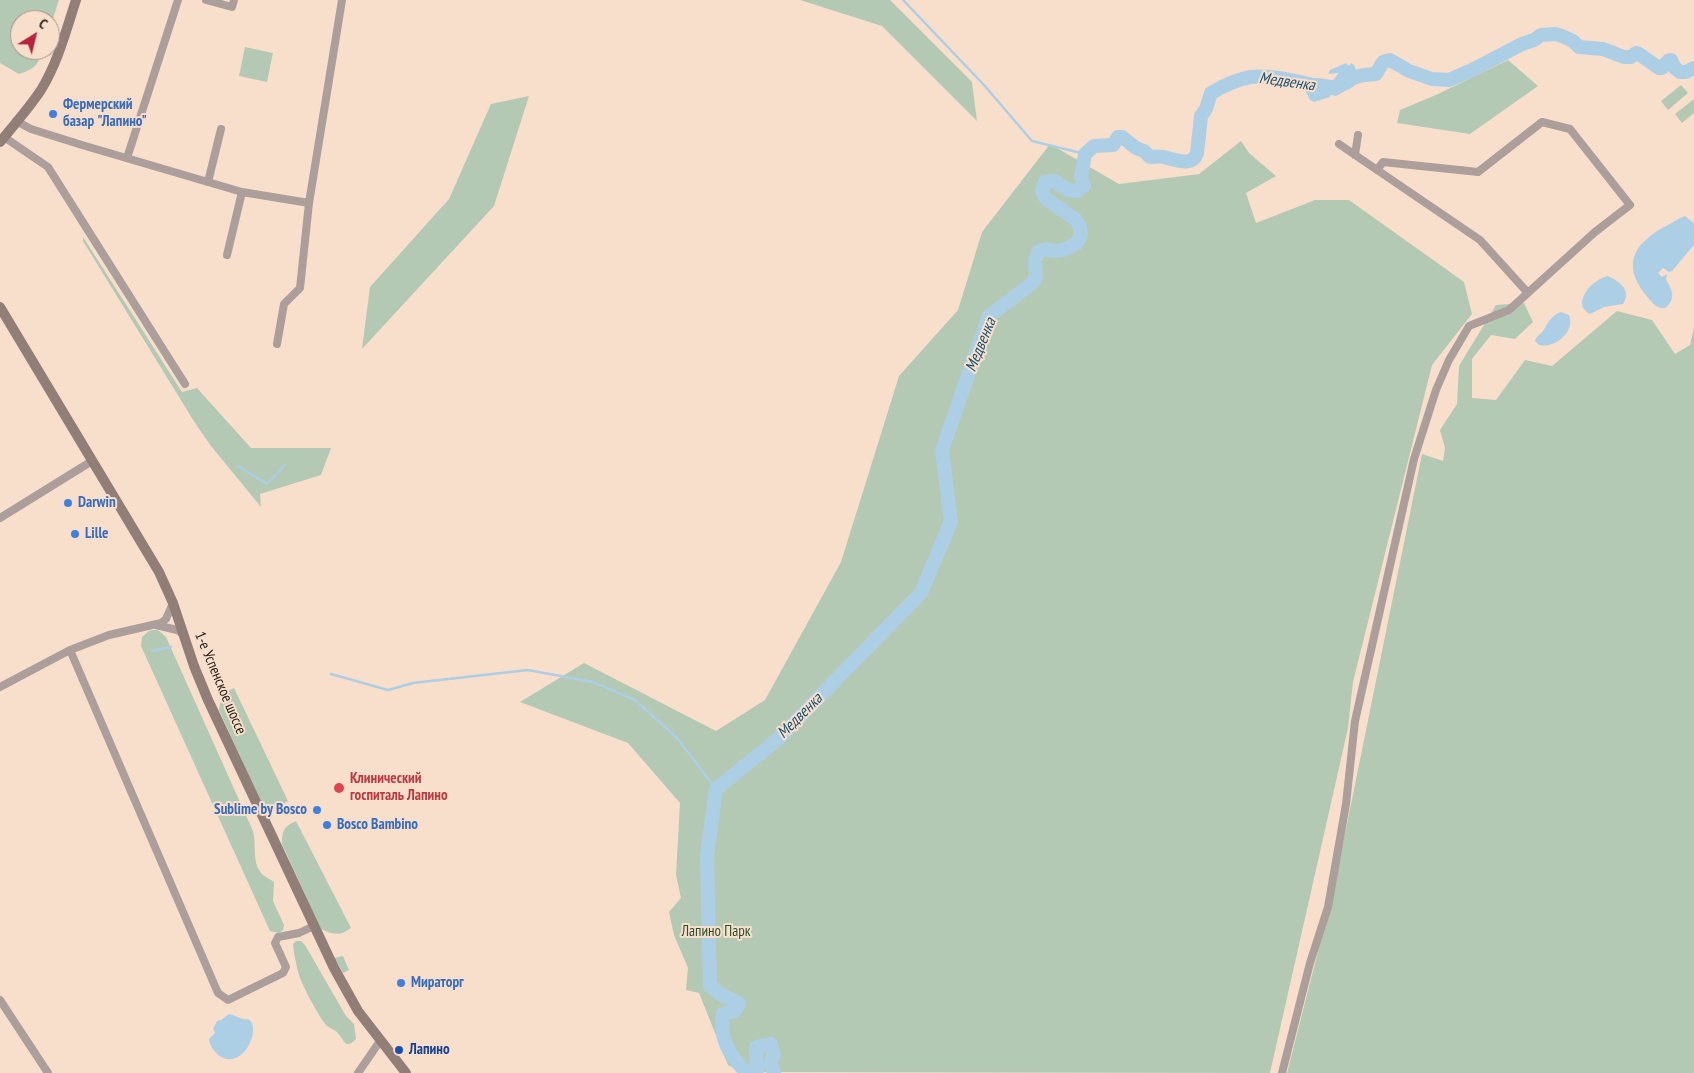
<!DOCTYPE html>
<meta charset="utf-8">
<style>
body{margin:0}
#map{position:relative;width:1694px;height:1073px;overflow:hidden;background:#f8dfcc;font-family:"PT Sans Narrow",sans-serif}
canvas{display:block}
.north{position:absolute;left:10px;top:10px;width:50px;height:50px;box-sizing:border-box;background:#f8dfcc;border:1px solid #a69385;border-radius:50%;rotate:36deg;font-size:14px;font-weight:700;line-height:20px;text-align:center;color:#2b221b}
.north::after{content:'';display:block;margin:auto;width:18px;height:22px;background:#b5233d;clip-path:polygon(50% 0,100% 100%,50% 72%,0 100%)}
</style>
<div id="map">
<canvas width="1694" height="1073"></canvas>
<div class="north">С</div>
</div>
<script>
const g = document.querySelector('canvas').getContext('2d');
g.lineJoin = 'round';
function fill(path, color) {
  g.fillStyle = color;
  g.fill(path, 'evenodd');
}
function trace(path, color, width, dash) {
  g.strokeStyle = color;
  g.lineWidth = width;
  g.lineCap = dash ? 'butt' : 'round';
  g.setLineDash(dash || []);
  g.stroke(path);
}
function label(font, color, halo, rows, align = 'center') {
  g.font = font + ' "PT Sans Narrow",sans-serif';
  g.lineWidth = 4;
  g.setLineDash([]);
  g.textBaseline = 'middle';
  g.strokeStyle = halo;
  g.fillStyle = color;
  for (const [text, x, y, turn = 0] of rows) {
    g.save();
    g.translate(x, y);
    g.rotate((+turn || 0) * Math.PI / 180);
    g.textAlign = isNaN(turn) ? turn : align;
    if (halo) g.strokeText(text, 0, 0);
    g.fillText(text, 0, 0);
    g.restore();
  }
}
fill(new Path2D(`
 M 0,0 L 59,0 L 50,28 L 50,20 L 20,20 L 20,50 L 43,50 C 38,65 35,69 19,74 L 0,63 Z
 M 800,0 L 890,0 L 972,82 L 977,121 L 882,26 Z
 M 245,47 L 273,53 L 267,82 L 239,76 Z
 M 1508,60 L 1538,86 L 1470,134 L 1397,123 L 1400,110 L 1438,94 Z
 M 1681,85 L 1688,93 L 1668,110 L 1661,101 Z
 M 529,96 L 494,206 L 362,349 L 370,287 L 449,199 L 491,104 Z
 M 1694,99 L 1694,113 L 1682,123 L 1675,114 Z
 M 1241,141 L 1249,153 L 1276,176 L 1246,193 L 1256,223 L 1315,200 L 1349,200 L 1464,282 L 1472,314 L 1432,365 L 1353,682 L 1348,728 L 1270,1073 L 741,1072 L 728,1065 L 699,993 L 686,990 L 688,968 L 674,935 L 669,912 L 681,898 L 676,875 L 680,803 L 628,743 L 520,702 L 584,663 L 716,731 L 765,700 L 841,562 L 899,376 L 958,310 L 982,232 L 1050,144 L 1119,184 L 1199,174 Z
 M 83,237 L 182,392 L 197,388 L 251,448 L 331,448 L 321,475 L 260,494 L 261,507 L 211,446 L 195,423 L 83,241 Z
 M 1524,303 L 1533,322 L 1515,339 L 1491,335 L 1472,359 L 1472,398 L 1496,400 L 1525,360 L 1552,366 L 1617,311 L 1652,320 L 1675,354 L 1690,345 L 1694,328 L 1694,1073 L 1287,1073 L 1333,893 L 1422,454 L 1443,461 L 1445,448 L 1440,430 L 1457,404 L 1459,366 L 1496,305 Z
 M 153,630 L 158,630 L 166,637 L 253,831 C 257,845 251,864 263,875 C 266,877 270,879 274,882 L 273,901 L 284,925 L 283,930 L 279,933 L 270,931 L 141,646 L 142,637 L 149,631 Z
 M 234,688 L 288,801 L 276,809 L 264,806 L 259,798 L 219,710 C 221,699 223,692 234,688 Z
 M 296,821 L 351,928 C 340,936 334,935 321,929 L 282,844 C 282,831 284,826 296,821 Z
 M 296,941 L 301,941 L 305,945 L 346,1016 L 354,1024 L 356,1039 C 345,1051 344,1039 337,1032 C 334,1030 330,1028 327,1026 C 320,1019 302,985 299,975 C 296,965 294,954 293,944 Z
 M 343,956 L 349,970 L 343,973 L 334,958 Z`), '#b3c9b4');
fill(new Path2D(`
 M 1346,63 L 1349,66 L 1351,63 L 1354,65 L 1357,72 L 1363,75 L 1355,79 C 1353,88 1343,92 1336,96 L 1331,95 L 1330,97 L 1314,102 L 1310,100 L 1304,88 L 1310,79 L 1317,78 L 1333,80 L 1339,73 L 1328,74 L 1330,70 Z
 M 1685,216 L 1694,223 L 1694,245 L 1672,271 L 1669,272 L 1663,268 L 1658,273 L 1662,277 L 1667,274 L 1666,280 C 1673,290 1676,300 1665,308 C 1658,309 1653,304 1649,299 C 1622,268 1630,246 1664,227 C 1671,224 1678,218 1685,216 Z
 M 1608,276 C 1620,282 1632,290 1623,304 L 1604,307 L 1590,314 C 1570,304 1593,278 1608,276 Z
 M 1561,312 L 1569,315 C 1576,332 1554,349 1539,345 L 1535,341 C 1537,335 1540,335 1543,331 C 1549,322 1550,316 1561,312 Z
 M 229,1014 C 235,1015 238,1018 244,1019 C 245,1020 246,1019 248,1019 C 263,1027 243,1073 218,1055 C 213,1049 210,1047 209,1039 L 215,1033 L 213,1029 L 217,1021 L 221,1020 Z`), '#adcfe5');
trace(new Path2D(`
 M 903,0 L 984,85 L 1032,141 L 1085,154
 M 238,466 L 267,484 L 285,465
 M 153,651 L 171,647
 M 331,674 L 388,690 L 413,683 L 528,670 L 593,682 L 635,700 L 677,738 L 716,789`), '#adcfe5', 2.5);
trace(new Path2D(`
 M 1346,83 C 1354,75 1366,75 1376,74 L 1383,62 L 1390,60 L 1409,71 L 1432,79 L 1449,80 L 1472,70 L 1522,44 L 1534,40 L 1541,35 L 1555,34 L 1562,36 L 1573,41 L 1579,47 L 1603,49 L 1624,57 L 1631,57 L 1636,53 L 1639,54 L 1659,68 L 1662,68 L 1668,61 L 1671,60 L 1675,68 L 1680,72 L 1686,72 L 1694,68
 M 774,1073 L 770,1063 L 774,1055 L 771,1044 L 756,1047 L 757,1071 L 746,1072 C 729,1055 719,1038 723,1014 L 735,1011 L 739,1003 L 725,997 L 710,986 L 707,855 L 716,789 L 778,739 L 921,593 L 951,521 L 942,450 L 989,316 L 1030,285 L 1036,278 L 1035,260 L 1038,252 L 1046,249 L 1054,251 L 1063,250 L 1077,243 L 1081,235 L 1080,227 L 1075,219 L 1045,198 L 1042,190 L 1045,182 L 1054,181 L 1068,190 L 1077,191 L 1084,186 L 1081,177 L 1085,154 L 1094,146 L 1113,145 L 1118,137 L 1122,137 L 1136,148 L 1144,151 L 1150,157 C 1154,157 1159,156 1163,157 C 1174,159 1192,168 1197,153 L 1201,116 L 1206,109 L 1211,93 C 1223,86 1238,79 1251,77 C 1272,74 1304,83 1325,88`), '#adcfe5', 14);
trace(new Path2D(`
 M 206,0 L 232,7 L 234,0
 M 16,121 L 31,129 L 82,145 L 242,192 L 309,203
 M 4,137 L 48,167 L 185,384
 M 1339,144 L 1480,240 L 1528,293
 M 1355,155 L 1358,135
 M 127,158 L 178,0
 M 208,182 L 221,129
 M 227,255 L 242,192
 M 277,344 L 284,304 L 300,288 L 309,203 L 342,0
 M 0,518 L 92,461
 M 156,625 L 177,630 L 183,634
 M 70,650 L 218,993 L 228,1000 L 283,973 L 286,967 L 275,943 L 278,937 L 299,933 L 314,926
 M 0,687 L 70,650 L 109,635 L 161,623 L 166,619 L 173,603
 M 0,1000 L 48,1073
 M 358,1073 L 380,1041
 M 1282,1073 L 1310,963 L 1328,907 L 1346,804 L 1355,721 L 1414,459 L 1436,390 L 1449,360 L 1469,326 L 1509,310 L 1595,232 L 1630,205 L 1570,129 L 1542,122 L 1478,172 L 1383,162 L 1377,170`), '#ac9f9b', 8);
trace(new Path2D(`
 M 0,142 C 14,125 29,108 41,90 C 58,62 66,31 76,0
 M 0,307 L 159,572 L 173,603 L 194,666 L 208,700 L 334,968 L 358,1011 L 406,1073`), '#917e77', 10);
for (const [x, y, r, color] of [
 [53,114,5,"#3f7fe0"],
 [68,503,5,"#3f7fe0"],
 [75,534,5,"#3f7fe0"],
 [339,788,6,"#e0444e"],
 [317,810,5,"#3f7fe0"],
 [327,825,5,"#3f7fe0"],
 [401,983,5,"#3f7fe0"],
 [399,1050,5,"#1a4fb4"]
]) {
  const dot = new Path2D();
  dot.arc(x, y, r, 0, 2 * Math.PI);
  g.fillStyle = color;
  g.fill(dot);
  trace(dot, '#f8dfcc', 2);
}
label('bold 15px', '#366cbe', '#f8dfcc', [
 ["Фермерский",63,105],
 ["базар \"Лапино\"",63,122],
 ["Darwin",78,503],
 ["Lille",85,534],
 ["Sublime by Bosco",307,810,"right"],
 ["Bosco Bambino",337,825],
 ["Мираторг",411,983]
], 'left');
label('15px', '#2b221b', '#f8dfcc', [
 ["1-е Успенское шоссе",220,683,67]
]);
label('bold 15px', '#be3a42', '#f8dfcc', [
 ["Клинический",350,779],
 ["госпиталь Лапино",350,796]
], 'left');
label('15px', '#26502c', '#f8dfcc', [
 ["Лапино Парк",716,932]
]);
label('bold 15px', '#164399', '#f8dfcc', [
 ["Лапино",409,1050]
], 'left');
label('italic 16px', '#1b5573', '#f8dfcc', [
 ["Медвенка",1287,82,8],
 ["Медвенка",981,345,-68],
 ["Медвенка",800,716,-45]
]);
</script>
